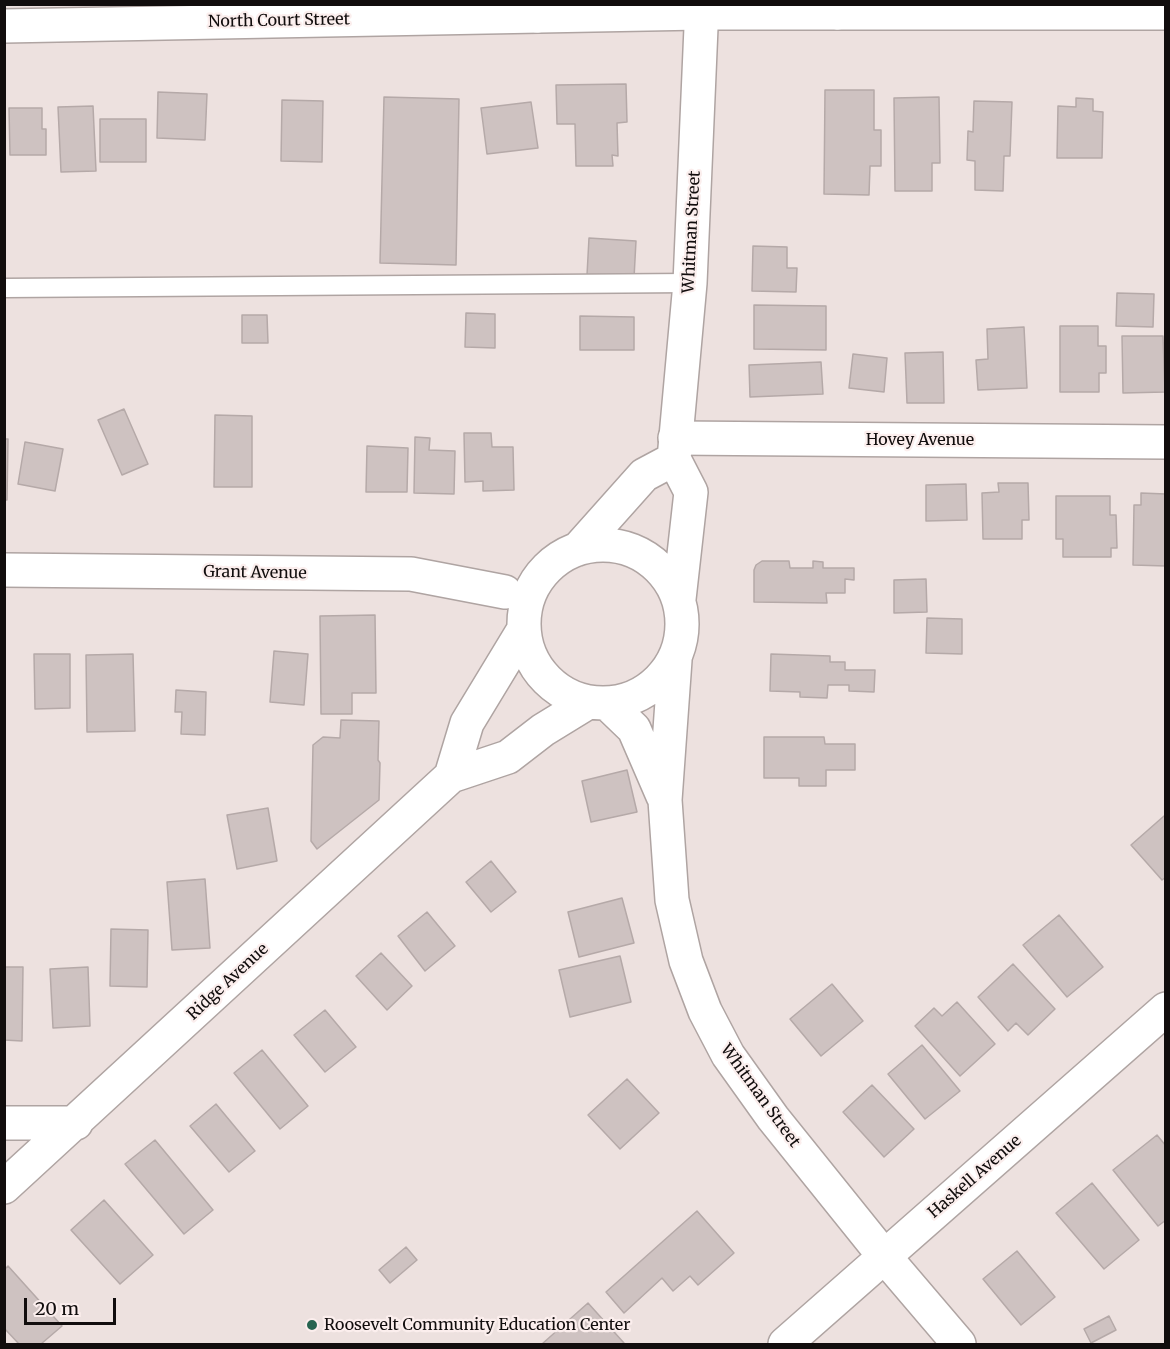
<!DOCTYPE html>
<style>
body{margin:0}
#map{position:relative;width:1170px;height:1349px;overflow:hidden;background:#ede1df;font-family:Merriweather,serif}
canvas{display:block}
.frame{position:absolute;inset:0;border:6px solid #110d0d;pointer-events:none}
.scale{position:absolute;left:24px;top:1298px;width:92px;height:27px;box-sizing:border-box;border:3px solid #110d0d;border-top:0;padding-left:8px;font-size:18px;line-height:21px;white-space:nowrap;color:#110d0d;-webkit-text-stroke:4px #fbeeed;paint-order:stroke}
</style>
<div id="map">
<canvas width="1170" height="1349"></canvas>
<div class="frame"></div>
<div class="scale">20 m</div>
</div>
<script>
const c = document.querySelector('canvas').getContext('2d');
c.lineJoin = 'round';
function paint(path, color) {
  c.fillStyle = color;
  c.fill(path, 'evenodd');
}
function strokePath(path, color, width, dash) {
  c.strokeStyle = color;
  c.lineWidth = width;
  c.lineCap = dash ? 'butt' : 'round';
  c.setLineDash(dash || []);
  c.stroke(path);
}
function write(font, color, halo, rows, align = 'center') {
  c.font = font + ' Merriweather,serif';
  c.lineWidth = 4.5;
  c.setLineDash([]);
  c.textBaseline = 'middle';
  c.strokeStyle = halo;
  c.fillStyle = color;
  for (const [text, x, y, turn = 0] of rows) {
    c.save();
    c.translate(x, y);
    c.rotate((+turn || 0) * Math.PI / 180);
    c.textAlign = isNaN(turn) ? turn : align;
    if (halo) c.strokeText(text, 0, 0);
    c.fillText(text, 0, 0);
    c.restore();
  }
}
const building = new Path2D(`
 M 626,84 L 627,122 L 617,123 L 618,156 L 612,155 L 613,166 L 576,166 L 575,124 L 557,124 L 556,85 Z
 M 825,90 L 874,90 L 874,130 L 881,130 L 881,166 L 870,166 L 869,195 L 824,194 Z
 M 158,92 L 207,94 L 205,140 L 157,138 Z
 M 384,97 L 459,99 L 456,265 L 380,263 Z
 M 939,97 L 940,163 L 932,163 L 932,191 L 895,191 L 894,98 Z
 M 1076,98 L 1093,99 L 1093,111 L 1103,112 L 1102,158 L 1057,158 L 1058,106 L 1076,107 Z
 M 282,100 L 323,101 L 322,162 L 281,161 Z
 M 974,101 L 1012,102 L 1010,156 L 1004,156 L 1003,191 L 975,190 L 975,161 L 967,160 L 968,131 L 973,132 Z
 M 531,102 L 538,148 L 487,154 L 481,108 Z
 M 93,106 L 96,171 L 61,172 L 58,107 Z
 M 9,108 L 42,108 L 42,129 L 46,129 L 46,155 L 10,155 Z
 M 100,119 L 146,119 L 146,162 L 100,162 Z
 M 589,238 L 636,241 L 634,278 L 587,275 Z
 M 753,246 L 787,247 L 787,268 L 797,268 L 796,292 L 752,291 Z
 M 1117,293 L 1154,294 L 1153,327 L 1116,326 Z
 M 754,305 L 826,306 L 826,350 L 754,349 Z
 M 466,313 L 495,314 L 495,348 L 465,347 Z
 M 242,315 L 267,315 L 268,343 L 242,343 Z
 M 580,316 L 634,317 L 634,350 L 580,350 Z
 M 1060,326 L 1098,326 L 1098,346 L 1106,346 L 1106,373 L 1099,373 L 1099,392 L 1060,392 Z
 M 1024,327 L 1027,388 L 978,390 L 976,360 L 988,359 L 987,329 Z
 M 1122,336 L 1163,336 L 1165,392 L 1123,393 Z
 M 943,352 L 944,403 L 907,403 L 905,353 Z
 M 853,354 L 887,358 L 884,392 L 849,388 Z
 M 821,362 L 823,394 L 750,397 L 749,365 Z
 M 124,409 L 148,464 L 122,475 L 98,420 Z
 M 215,415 L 252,416 L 252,487 L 214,487 Z
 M 464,433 L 491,433 L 492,447 L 513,447 L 514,490 L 483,491 L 483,481 L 465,482 Z
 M 415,437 L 430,438 L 429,450 L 455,451 L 454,494 L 414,493 Z
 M 4,439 L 8,439 L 7,500 L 4,500 Z
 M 25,442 L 63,449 L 55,491 L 18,484 Z
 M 367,446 L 408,448 L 407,492 L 366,492 Z
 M 998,483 L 1028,483 L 1029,520 L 1022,520 L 1022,539 L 983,539 L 982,493 L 999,492 Z
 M 966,484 L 967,520 L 926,521 L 926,485 Z
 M 1141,493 L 1166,494 L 1166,566 L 1133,565 L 1134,505 L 1141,505 Z
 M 1056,496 L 1110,496 L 1110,515 L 1116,515 L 1117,548 L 1111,548 L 1111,557 L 1063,557 L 1063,539 L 1056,539 Z
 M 762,561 L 789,561 L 790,568 L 813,568 L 813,561 L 823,562 L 823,568 L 854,568 L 854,580 L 845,579 L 845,593 L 826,593 L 827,603 L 754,602 L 754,570 L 756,565 Z
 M 926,579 L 927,612 L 894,613 L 894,580 Z
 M 375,615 L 376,693 L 352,693 L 352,714 L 321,714 L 320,616 Z
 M 927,618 L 962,619 L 962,654 L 926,653 Z
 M 274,651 L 308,654 L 304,705 L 270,702 Z
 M 34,654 L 70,654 L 70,708 L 35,709 Z
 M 133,654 L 135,731 L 87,732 L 86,655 Z
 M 771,654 L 830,656 L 830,662 L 845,662 L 845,670 L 875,670 L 874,692 L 849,691 L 849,685 L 828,685 L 827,698 L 800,697 L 800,692 L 770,691 Z
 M 176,690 L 206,692 L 205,735 L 181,734 L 182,712 L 175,712 Z
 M 341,720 L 379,721 L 378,760 L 380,763 L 379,800 L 317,849 L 311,841 L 313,745 L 323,737 L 340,738 Z
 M 764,737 L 824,737 L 825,744 L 855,744 L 855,770 L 826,770 L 826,786 L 799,786 L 799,778 L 764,778 Z
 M 627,770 L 637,812 L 591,822 L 582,781 Z
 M 268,808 L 277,861 L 237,869 L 227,815 Z
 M 1164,816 L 1166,817 L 1166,877 L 1162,880 L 1131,845 Z
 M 491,861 L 516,892 L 491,912 L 466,882 Z
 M 205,879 L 210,948 L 172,950 L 167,882 Z
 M 622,898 L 634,943 L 579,957 L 568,912 Z
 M 427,912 L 455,946 L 425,971 L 398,936 Z
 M 1059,915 L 1103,967 L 1067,997 L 1023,945 Z
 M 111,929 L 148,930 L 147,987 L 110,986 Z
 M 381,953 L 412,986 L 387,1010 L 356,976 Z
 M 620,956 L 631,1002 L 570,1017 L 559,970 Z
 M 1013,964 L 1055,1009 L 1028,1035 L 1016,1023 L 1008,1031 L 978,997 Z
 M 4,967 L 23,967 L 22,1041 L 4,1040 Z
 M 88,967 L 90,1026 L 53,1028 L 50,969 Z
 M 832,984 L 863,1021 L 821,1056 L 790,1019 Z
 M 957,1002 L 995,1044 L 960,1076 L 915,1026 L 934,1008 L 942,1016 Z
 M 325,1010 L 356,1047 L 325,1072 L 294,1035 Z
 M 922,1045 L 960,1091 L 925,1119 L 888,1074 Z
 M 262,1050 L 308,1106 L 280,1129 L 234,1073 Z
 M 627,1079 L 659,1113 L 620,1149 L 588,1115 Z
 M 872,1085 L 914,1129 L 884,1157 L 843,1112 Z
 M 216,1104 L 255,1151 L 229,1172 L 190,1126 Z
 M 1157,1135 L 1166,1146 L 1166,1220 L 1158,1226 L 1113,1170 Z
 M 155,1140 L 213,1210 L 184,1234 L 125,1164 Z
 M 1092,1183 L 1139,1240 L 1104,1269 L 1056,1213 Z
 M 104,1200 L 153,1255 L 120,1284 L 71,1230 Z
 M 697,1211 L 734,1253 L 698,1285 L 690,1276 L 673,1291 L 662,1278 L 624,1313 L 606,1292 Z
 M 406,1247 L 417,1260 L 390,1283 L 379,1270 Z
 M 1017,1251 L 1055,1297 L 1021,1325 L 983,1279 Z
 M 8,1266 L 62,1326 L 41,1344 L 19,1344 L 4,1328 L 4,1270 Z
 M 588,1303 L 624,1343 L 622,1344 L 542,1344 Z
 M 1109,1316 L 1116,1330 L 1091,1343 L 1084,1329 Z`);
paint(building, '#cec2c1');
strokePath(building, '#b5a9a8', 1.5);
const lane = new Path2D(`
 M 4,288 L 690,283`);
const street = new Path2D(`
 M 4,26 L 701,13 L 1166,13
 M 675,438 L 1166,442
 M 4,570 L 411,574 L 505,592
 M 785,1344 L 1166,1009`);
const secondary = new Path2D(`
 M 824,4 L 838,13
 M 537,16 L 560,4
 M524 624a79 79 0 1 1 158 0a79 79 0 1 1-158 0Z
 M 578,549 L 644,475 L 674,459
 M 679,599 L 691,492 L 674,459 L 690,283 L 702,4
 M 675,660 L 665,800 L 672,900 L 686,961 L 705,1011 L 728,1055 L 773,1118 L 884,1256 L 959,1344
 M 608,704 L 634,729 L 663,796
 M 451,776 L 467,723 L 524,629
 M 4,1123 L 76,1123
 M 4,1187 L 451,776 L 508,757 L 543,730 L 587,703`);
strokePath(lane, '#afa4a2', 21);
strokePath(street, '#afa4a2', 36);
strokePath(secondary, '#afa4a2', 36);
strokePath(lane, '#fff', 18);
strokePath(street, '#fff', 33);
strokePath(secondary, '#fff', 33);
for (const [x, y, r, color] of [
 [312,1325,6,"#276450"]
]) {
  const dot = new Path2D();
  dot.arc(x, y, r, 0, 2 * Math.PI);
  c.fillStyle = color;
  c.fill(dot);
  strokePath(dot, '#fbeeed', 2);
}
write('16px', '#110d0d', '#fbeeed', [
 ["North Court Street",279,21,-1],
 ["Whitman Street",692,232,-87],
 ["Hovey Avenue",920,440],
 ["Grant Avenue",255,573,1],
 ["Ridge Avenue",228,982,-43],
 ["Whitman Street",760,1096,54],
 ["Haskell Avenue",975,1177,-41]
]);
write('16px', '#110d0d', '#fbeeed', [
 ["Roosevelt Community Education Center",324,1325]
], 'left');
</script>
